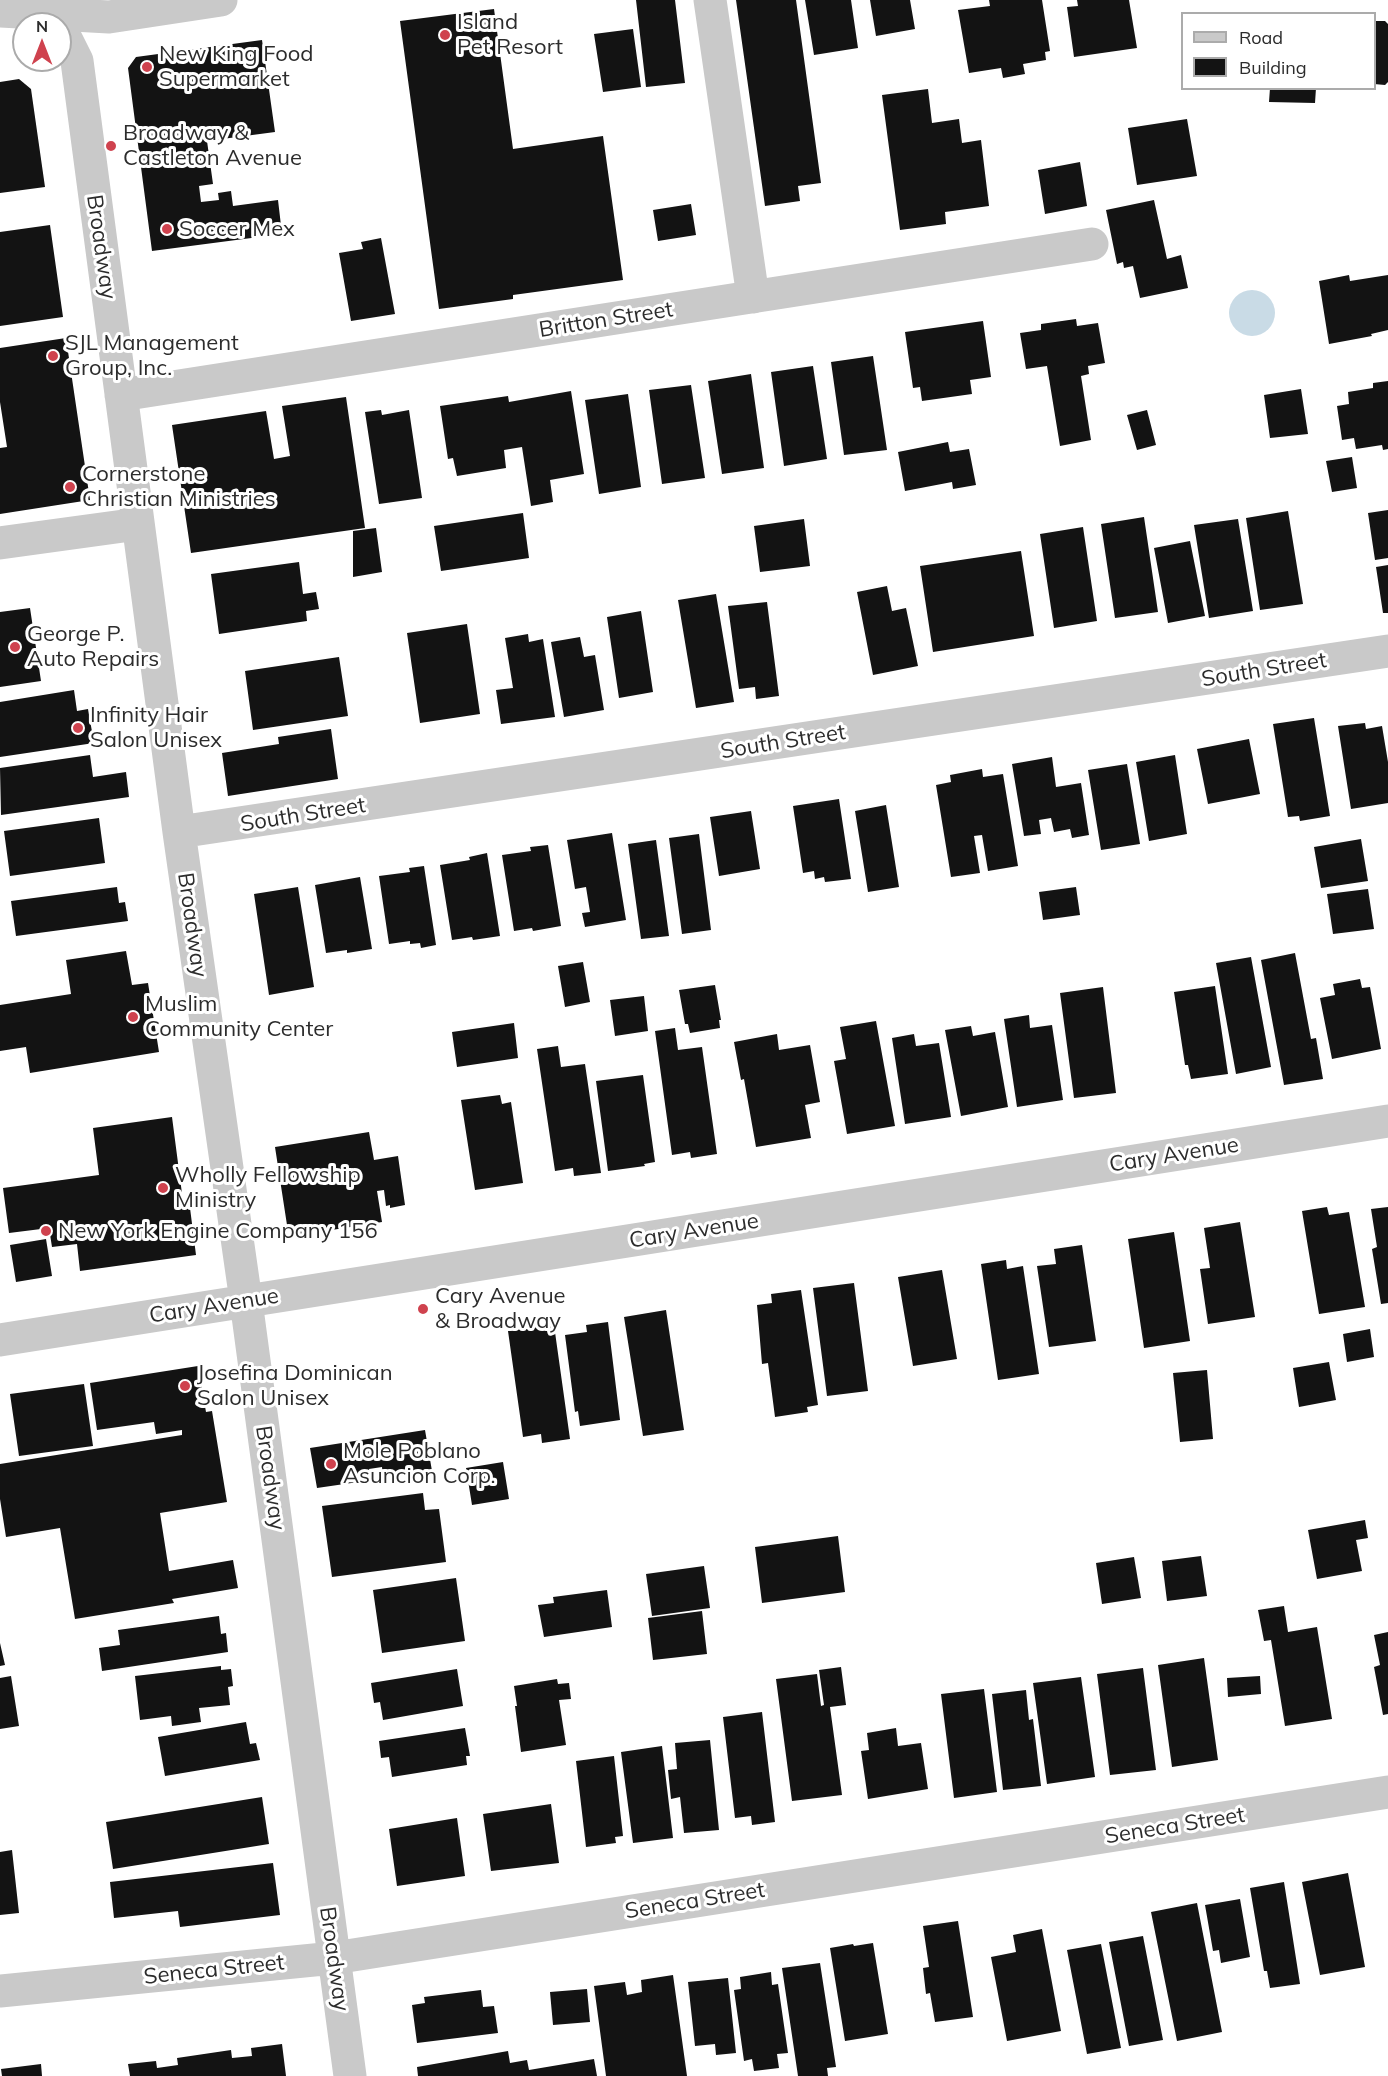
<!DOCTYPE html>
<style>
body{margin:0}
#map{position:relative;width:1388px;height:2076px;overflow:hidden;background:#fff;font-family:Mulish,sans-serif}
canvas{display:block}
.legend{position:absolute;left:1181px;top:12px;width:195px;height:78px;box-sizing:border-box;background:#fff;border:2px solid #ababab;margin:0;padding:8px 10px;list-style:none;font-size:18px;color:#2c2c2c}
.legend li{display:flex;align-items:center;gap:12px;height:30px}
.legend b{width:30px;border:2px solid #ababab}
.north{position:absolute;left:12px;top:12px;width:60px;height:60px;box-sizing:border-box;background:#fff;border:2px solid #ababab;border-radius:50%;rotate:0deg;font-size:16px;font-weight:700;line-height:24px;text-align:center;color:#2c2c2c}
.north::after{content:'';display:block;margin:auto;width:21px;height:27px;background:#cf424e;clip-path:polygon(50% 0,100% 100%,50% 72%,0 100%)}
</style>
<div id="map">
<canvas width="1388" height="2076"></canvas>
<ul class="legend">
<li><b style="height:8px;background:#c9c9c9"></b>Road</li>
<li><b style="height:16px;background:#131313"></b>Building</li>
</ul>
<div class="north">N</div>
</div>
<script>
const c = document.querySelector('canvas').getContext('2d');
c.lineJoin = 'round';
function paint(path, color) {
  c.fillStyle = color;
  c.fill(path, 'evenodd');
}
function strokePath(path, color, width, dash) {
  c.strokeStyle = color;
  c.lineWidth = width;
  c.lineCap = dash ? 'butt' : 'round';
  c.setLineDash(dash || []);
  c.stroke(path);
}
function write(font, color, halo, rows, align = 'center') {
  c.font = font + ' Mulish,sans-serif';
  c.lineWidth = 6;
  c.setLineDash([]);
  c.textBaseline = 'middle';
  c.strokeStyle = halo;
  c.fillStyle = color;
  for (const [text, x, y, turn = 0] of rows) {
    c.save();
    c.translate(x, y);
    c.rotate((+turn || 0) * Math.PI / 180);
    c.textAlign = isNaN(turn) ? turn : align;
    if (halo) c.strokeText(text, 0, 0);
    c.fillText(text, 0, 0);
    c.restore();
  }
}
paint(new Path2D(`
 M1229 313a23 23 0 1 1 46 0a23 23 0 1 1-46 0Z`), '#c9dbe6');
paint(new Path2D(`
 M 636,0 L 675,0 L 685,83 L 646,87 Z
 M 736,0 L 796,0 L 821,183 L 798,186 L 800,201 L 765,206 Z
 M 805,0 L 851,0 L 858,48 L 814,55 Z
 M 870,0 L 910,0 L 915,29 L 876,36 Z
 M 989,0 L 1042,0 L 1050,51 L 1045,52 L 1046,60 L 1023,64 L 1025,74 L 1003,78 L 1001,68 L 969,73 L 958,10 L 990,6 Z
 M 1077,0 L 1129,0 L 1137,48 L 1074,57 L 1067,7 L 1078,6 Z
 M 494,9 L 513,149 L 603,136 L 623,280 L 513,295 L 513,299 L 439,309 L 400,21 Z
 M 1374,21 L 1385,21 L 1388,24 L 1388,82 L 1385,85 L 1374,84 Z
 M 633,29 L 641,87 L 603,92 L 594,34 Z
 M 262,40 L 275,132 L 207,141 L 213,184 L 199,186 L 201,202 L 219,200 L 218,193 L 231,191 L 233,206 L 278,200 L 282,234 L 152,251 L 128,68 L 136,57 Z
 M 19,79 L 31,89 L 45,187 L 0,193 L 0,82 Z
 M 1270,88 L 1316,88 L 1315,103 L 1269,102 Z
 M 928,89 L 932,123 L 959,119 L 962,143 L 981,140 L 989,206 L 945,212 L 946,224 L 900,230 L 882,95 Z
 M 1187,119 L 1197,176 L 1137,185 L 1128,128 Z
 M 1080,162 L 1087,206 L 1045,214 L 1038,170 Z
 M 1154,200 L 1167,259 L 1181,255 L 1188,288 L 1140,298 L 1133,266 L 1124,268 L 1123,262 L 1117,264 L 1106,210 Z
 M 691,204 L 696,235 L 658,241 L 653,210 Z
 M 50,225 L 63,317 L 0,326 L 0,232 Z
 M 381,238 L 395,314 L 351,321 L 339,253 L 363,249 L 361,242 Z
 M 1349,275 L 1350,281 L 1388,275 L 1388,330 L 1371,334 L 1372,336 L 1329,344 L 1319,281 Z
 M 1076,319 L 1077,326 L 1098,323 L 1105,363 L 1088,366 L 1089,374 L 1081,376 L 1091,440 L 1060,446 L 1047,366 L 1026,369 L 1020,333 L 1041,330 L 1041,324 Z
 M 983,321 L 991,377 L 970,380 L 972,394 L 922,401 L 920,387 L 913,388 L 905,332 Z
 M 66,338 L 90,500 L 0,514 L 0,448 L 7,447 L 0,402 L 0,348 Z
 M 873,356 L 887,450 L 844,455 L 831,362 Z
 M 813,366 L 827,459 L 784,466 L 771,372 Z
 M 751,374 L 764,468 L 722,474 L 708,381 Z
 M 1388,381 L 1388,449 L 1383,450 L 1382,445 L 1356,449 L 1354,438 L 1342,440 L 1337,406 L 1349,404 L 1348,392 L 1373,388 L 1373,383 Z
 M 691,385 L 705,478 L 662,484 L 649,390 Z
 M 1301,389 L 1308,434 L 1270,438 L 1264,395 Z
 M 571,391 L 584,474 L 550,480 L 553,502 L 531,506 L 522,447 L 504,450 L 506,468 L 457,476 L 453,458 L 448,459 L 440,406 L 508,396 L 509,402 Z
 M 628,394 L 641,487 L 599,494 L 585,400 Z
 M 346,397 L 365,528 L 191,553 L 172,425 L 266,411 L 274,459 L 290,456 L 282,406 Z
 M 381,410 L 382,415 L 409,410 L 422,498 L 379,504 L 365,412 Z
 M 1147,410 L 1156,445 L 1137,450 L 1127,415 Z
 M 948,442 L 950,452 L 969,449 L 976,485 L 953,489 L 952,482 L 905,491 L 898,452 Z
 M 1352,457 L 1357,488 L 1332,492 L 1326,461 Z
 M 1388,510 L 1388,558 L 1375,560 L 1368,513 Z
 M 1288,511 L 1303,604 L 1260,610 L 1246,518 Z
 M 523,513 L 529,558 L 441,571 L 434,526 Z
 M 1144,517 L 1158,612 L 1115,618 L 1101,524 Z
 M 804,519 L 810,566 L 760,572 L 754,526 Z
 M 1238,519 L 1253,611 L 1209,618 L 1194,525 Z
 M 1083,527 L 1097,621 L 1054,628 L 1040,534 Z
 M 376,528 L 382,572 L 353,577 L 353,531 Z
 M 1190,541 L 1205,616 L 1168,623 L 1154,548 Z
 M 1021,551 L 1034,636 L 933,652 L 920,566 Z
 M 299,562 L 303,594 L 316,592 L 319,609 L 306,611 L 307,621 L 219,634 L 211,574 Z
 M 1388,565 L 1388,613 L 1383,613 L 1376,567 Z
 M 887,586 L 892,611 L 906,608 L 918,666 L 873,675 L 857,592 Z
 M 716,594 L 734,702 L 696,708 L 678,600 Z
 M 767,602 L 779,696 L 756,699 L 755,687 L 739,689 L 728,606 Z
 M 30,608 L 41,681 L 0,687 L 0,612 Z
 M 641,611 L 653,692 L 619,698 L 607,617 Z
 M 467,624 L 480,714 L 420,723 L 407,633 Z
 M 528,634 L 529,642 L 543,639 L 555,717 L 501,724 L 496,690 L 513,688 L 505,638 Z
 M 580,637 L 584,657 L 595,655 L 604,710 L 564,717 L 551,642 Z
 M 339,657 L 348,716 L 253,730 L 245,671 Z
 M 74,690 L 77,711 L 88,709 L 94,743 L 0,757 L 0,702 Z
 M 1314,718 L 1330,816 L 1300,821 L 1299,816 L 1288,817 L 1273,724 Z
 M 1365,723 L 1366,729 L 1382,726 L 1388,762 L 1388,803 L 1351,809 L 1338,726 Z
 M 331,729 L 338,779 L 228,796 L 222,753 L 279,744 L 278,737 Z
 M 1249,739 L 1260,794 L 1208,804 L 1197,749 Z
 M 90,755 L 93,777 L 126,772 L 129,797 L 1,815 L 0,768 Z
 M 1175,755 L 1187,834 L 1149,841 L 1136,762 Z
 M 1052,757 L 1056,787 L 1081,783 L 1089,835 L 1072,838 L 1070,829 L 1054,832 L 1051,818 L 1039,820 L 1041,834 L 1024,836 L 1012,764 Z
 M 1127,764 L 1140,844 L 1101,850 L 1088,770 Z
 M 982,769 L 983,777 L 1003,774 L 1018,866 L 988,871 L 982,835 L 974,836 L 980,873 L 951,877 L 936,785 L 951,782 L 950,775 Z
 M 839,799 L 851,879 L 825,882 L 824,877 L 815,879 L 814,871 L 803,873 L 793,806 Z
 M 886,805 L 899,887 L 868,892 L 855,811 Z
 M 751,811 L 760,869 L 719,876 L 710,817 Z
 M 99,818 L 105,863 L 10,876 L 4,831 Z
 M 612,833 L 626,920 L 585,927 L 582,913 L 590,912 L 586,887 L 575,889 L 567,840 Z
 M 699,834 L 711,930 L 682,934 L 669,838 Z
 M 1361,839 L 1368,881 L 1321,888 L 1314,847 Z
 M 656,840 L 669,936 L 641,939 L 628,844 Z
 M 548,845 L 561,926 L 533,931 L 532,928 L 514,931 L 502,855 L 531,851 L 530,847 Z
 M 487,853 L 500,936 L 473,940 L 472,937 L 452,940 L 440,865 L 470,860 L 469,857 Z
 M 424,866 L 436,945 L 421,948 L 420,943 L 410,944 L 410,941 L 389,944 L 379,876 L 410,872 L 409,868 Z
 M 360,877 L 372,949 L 347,953 L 347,950 L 326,953 L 315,885 Z
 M 117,887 L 119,903 L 125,902 L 128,921 L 16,936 L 11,901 Z
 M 298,887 L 314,987 L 269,995 L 254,894 Z
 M 1076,887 L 1080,915 L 1043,920 L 1039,892 Z
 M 1368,889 L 1374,929 L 1333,934 L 1327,894 Z
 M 126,951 L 132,985 L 148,983 L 159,1052 L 30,1073 L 26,1047 L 0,1051 L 0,1005 L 71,994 L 66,960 Z
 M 1295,953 L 1311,1039 L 1316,1038 L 1323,1079 L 1284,1085 L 1261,960 Z
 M 1251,957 L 1271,1067 L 1236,1074 L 1216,963 Z
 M 583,962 L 590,1002 L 565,1007 L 558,966 Z
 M 1360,979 L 1362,988 L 1370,987 L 1381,1049 L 1332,1059 L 1320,998 L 1335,995 L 1333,984 Z
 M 715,985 L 721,1020 L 719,1020 L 720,1028 L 690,1033 L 688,1024 L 685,1024 L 679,990 Z
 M 1215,986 L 1228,1074 L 1191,1079 L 1188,1065 L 1185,1065 L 1174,992 Z
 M 1103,987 L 1116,1093 L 1074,1098 L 1060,993 Z
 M 644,996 L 648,1031 L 615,1036 L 610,1000 Z
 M 1029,1015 L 1030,1028 L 1052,1025 L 1063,1100 L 1017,1107 L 1004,1019 Z
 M 876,1021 L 895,1126 L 847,1134 L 834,1061 L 846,1059 L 840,1027 Z
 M 514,1023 L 518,1058 L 457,1067 L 452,1032 Z
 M 971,1026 L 973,1036 L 995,1032 L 1008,1107 L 961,1116 L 945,1030 Z
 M 675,1028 L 678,1050 L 702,1047 L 717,1154 L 691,1158 L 690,1152 L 672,1155 L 655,1031 Z
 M 777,1034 L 779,1050 L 810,1045 L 820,1102 L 805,1105 L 811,1138 L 756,1147 L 744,1079 L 741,1080 L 734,1042 Z
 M 914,1034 L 916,1046 L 939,1043 L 951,1117 L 905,1124 L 892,1038 Z
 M 558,1046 L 561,1067 L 585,1064 L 601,1173 L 574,1176 L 573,1168 L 555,1171 L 537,1049 Z
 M 643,1075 L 655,1162 L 644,1164 L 645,1166 L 608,1171 L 596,1081 Z
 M 500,1095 L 502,1104 L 511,1102 L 523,1183 L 475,1190 L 461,1100 Z
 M 172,1117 L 184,1209 L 190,1208 L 196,1255 L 80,1271 L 77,1244 L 52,1247 L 49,1228 L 9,1233 L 3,1188 L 99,1175 L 93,1128 Z
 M 369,1132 L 374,1160 L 398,1156 L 405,1205 L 390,1208 L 390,1205 L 386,1206 L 384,1190 L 377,1191 L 382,1222 L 294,1236 L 287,1225 L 275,1147 Z
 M 1327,1207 L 1329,1215 L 1349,1212 L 1365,1307 L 1319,1314 L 1302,1211 Z
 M 1388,1207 L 1388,1303 L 1381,1304 L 1372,1249 L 1377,1247 L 1371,1209 Z
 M 1240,1222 L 1255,1317 L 1208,1324 L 1200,1269 L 1210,1268 L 1204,1228 Z
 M 1174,1232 L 1190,1341 L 1144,1348 L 1128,1239 Z
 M 46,1239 L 52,1276 L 16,1282 L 10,1245 Z
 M 1082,1245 L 1096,1341 L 1049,1347 L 1037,1266 L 1056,1264 L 1054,1249 Z
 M 1006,1260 L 1007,1269 L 1023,1266 L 1039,1374 L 998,1380 L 981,1264 Z
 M 942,1270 L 957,1359 L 913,1366 L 898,1277 Z
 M 854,1283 L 868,1391 L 827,1396 L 813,1288 Z
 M 801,1290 L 818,1405 L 807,1407 L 808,1412 L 775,1417 L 768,1363 L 762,1364 L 757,1305 L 772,1303 L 771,1294 Z
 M 666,1310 L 684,1430 L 643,1436 L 624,1317 Z
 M 608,1322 L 620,1420 L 580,1426 L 578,1411 L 575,1412 L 565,1335 L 587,1332 L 586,1325 Z
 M 554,1325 L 570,1439 L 542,1443 L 541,1434 L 523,1437 L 508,1331 Z
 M 1370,1329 L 1374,1357 L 1347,1362 L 1343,1334 Z
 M 1329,1362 L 1336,1400 L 1299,1407 L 1293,1368 Z
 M 198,1366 L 206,1412 L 212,1411 L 227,1502 L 160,1513 L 169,1571 L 233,1560 L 238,1588 L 172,1599 L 174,1603 L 75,1619 L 60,1528 L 6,1537 L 0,1499 L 0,1464 L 182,1435 L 182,1430 L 156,1434 L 154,1422 L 97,1430 L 90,1383 Z
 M 1207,1370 L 1213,1439 L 1180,1442 L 1173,1373 Z
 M 84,1384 L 93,1446 L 19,1456 L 10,1394 Z
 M 425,1430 L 432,1471 L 383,1478 L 382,1467 L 369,1469 L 372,1480 L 317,1488 L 310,1448 Z
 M 503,1462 L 509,1499 L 472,1505 L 466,1468 Z
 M 423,1493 L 425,1510 L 439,1509 L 446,1562 L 332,1577 L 322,1506 Z
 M 1365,1520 L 1368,1538 L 1356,1540 L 1362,1571 L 1317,1579 L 1308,1530 Z
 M 838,1536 L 845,1592 L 762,1603 L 755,1547 Z
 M 1201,1556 L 1207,1596 L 1167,1601 L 1162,1561 Z
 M 1134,1557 L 1141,1598 L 1102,1604 L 1096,1563 Z
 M 704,1566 L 710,1608 L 652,1616 L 646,1574 Z
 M 456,1578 L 465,1641 L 382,1653 L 373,1590 Z
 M 607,1590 L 612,1627 L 544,1637 L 538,1605 L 554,1603 L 553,1597 Z
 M 1284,1606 L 1288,1632 L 1317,1627 L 1332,1719 L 1285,1726 L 1271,1640 L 1264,1641 L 1258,1610 Z
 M 702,1611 L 707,1654 L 653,1660 L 648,1618 Z
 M 219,1616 L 221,1634 L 226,1633 L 228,1652 L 102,1671 L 99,1648 L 120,1645 L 118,1630 Z
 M 1388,1632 L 1388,1714 L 1383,1715 L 1374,1667 L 1380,1665 L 1374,1635 Z
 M 0,1643 L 5,1665 L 0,1666 Z
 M 1204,1658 L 1218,1760 L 1172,1767 L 1158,1665 Z
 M 221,1666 L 221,1670 L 231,1669 L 233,1686 L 228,1687 L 230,1705 L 199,1708 L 201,1722 L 172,1726 L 171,1716 L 140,1720 L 135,1676 Z
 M 841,1667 L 846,1705 L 830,1707 L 842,1795 L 792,1801 L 776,1679 L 817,1674 L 821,1706 L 824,1705 L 819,1670 Z
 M 1143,1668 L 1156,1770 L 1110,1775 L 1097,1674 Z
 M 457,1669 L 463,1706 L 383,1720 L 380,1702 L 374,1703 L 371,1683 Z
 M 11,1676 L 19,1726 L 0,1729 L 0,1678 Z
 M 1260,1676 L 1261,1694 L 1228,1697 L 1227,1678 Z
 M 1081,1677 L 1095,1777 L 1047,1784 L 1033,1683 Z
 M 557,1679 L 558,1684 L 569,1683 L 571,1699 L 559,1700 L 566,1745 L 521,1752 L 515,1706 L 517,1706 L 514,1686 Z
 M 984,1689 L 997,1792 L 954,1798 L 941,1694 Z
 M 1026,1690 L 1029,1720 L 1033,1719 L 1041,1786 L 1003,1790 L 992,1694 Z
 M 762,1712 L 775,1822 L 752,1825 L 751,1816 L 735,1818 L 723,1717 Z
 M 246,1722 L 250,1744 L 256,1743 L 260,1760 L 165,1776 L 158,1737 Z
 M 465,1728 L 470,1756 L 466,1756 L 467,1765 L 392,1777 L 389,1757 L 381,1758 L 379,1741 Z
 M 896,1728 L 898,1746 L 921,1743 L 928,1789 L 868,1799 L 861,1751 L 869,1750 L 867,1733 Z
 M 710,1740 L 719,1830 L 684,1833 L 680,1797 L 671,1799 L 668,1770 L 677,1769 L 675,1743 Z
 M 662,1746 L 673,1838 L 633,1843 L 621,1752 Z
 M 614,1756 L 623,1836 L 615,1837 L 616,1843 L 586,1847 L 576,1761 Z
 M 262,1797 L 269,1844 L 113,1869 L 106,1822 Z
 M 551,1804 L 559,1863 L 491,1871 L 483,1814 Z
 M 457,1818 L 465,1876 L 397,1886 L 389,1829 Z
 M 12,1850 L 19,1913 L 0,1915 L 0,1852 Z
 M 273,1863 L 280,1915 L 180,1927 L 178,1911 L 114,1918 L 110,1882 Z
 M 1348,1873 L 1365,1967 L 1320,1975 L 1302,1882 Z
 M 1284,1882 L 1300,1984 L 1270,1988 L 1267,1971 L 1264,1971 L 1250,1888 Z
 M 1240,1899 L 1250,1957 L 1221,1963 L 1219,1950 L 1213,1951 L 1205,1905 Z
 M 1197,1903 L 1222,2032 L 1177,2041 L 1151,1912 Z
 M 958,1921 L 973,2017 L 935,2022 L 930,1993 L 926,1994 L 923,1968 L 929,1967 L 923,1926 Z
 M 1042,1929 L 1061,2031 L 1007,2041 L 991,1957 L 1016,1952 L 1013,1935 Z
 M 1143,1936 L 1163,2040 L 1129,2046 L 1109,1942 Z
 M 873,1943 L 888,2034 L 845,2041 L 830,1948 L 853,1944 L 854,1946 Z
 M 1101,1944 L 1121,2048 L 1087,2054 L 1067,1950 Z
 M 820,1963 L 836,2067 L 827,2068 L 828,2076 L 798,2076 L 782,1968 Z
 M 771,1972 L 772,1985 L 778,1984 L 788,2053 L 777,2054 L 779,2068 L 754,2071 L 752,2059 L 744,2061 L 734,1990 L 741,1989 L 740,1977 Z
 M 673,1975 L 687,2076 L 606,2076 L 594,1986 L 625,1982 L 627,1995 L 642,1992 L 641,1980 Z
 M 728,1978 L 736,2053 L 716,2055 L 715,2044 L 695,2046 L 688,1982 Z
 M 587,1989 L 590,2022 L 553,2025 L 550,1992 Z
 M 481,1990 L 483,2007 L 494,2006 L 498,2033 L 417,2043 L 412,2005 L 425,2003 L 424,1997 Z
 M 282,2044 L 286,2076 L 130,2076 L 128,2064 L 156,2061 L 157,2068 L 178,2065 L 177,2058 L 231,2050 L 232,2058 L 252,2056 L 251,2048 Z
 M 508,2051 L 510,2063 L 527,2060 L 529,2070 L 594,2059 L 597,2076 L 418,2076 L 417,2067 Z
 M 41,2064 L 42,2076 L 2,2076 L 1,2069 Z`), '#131313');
strokePath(new Path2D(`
 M 710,0 L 753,297
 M 0,11 L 109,17 L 221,0
 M 60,27 L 77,61 L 179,832 L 246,1301 L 350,2076
 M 121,395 L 1092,244
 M 0,543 L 138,524
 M 179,832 L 1388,651
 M 0,1340 L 1388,1121
 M 0,1991 L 334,1958 L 1388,1792`), '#c9c9c9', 33);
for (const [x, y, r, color] of [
 [445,35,6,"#cf424e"],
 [147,67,6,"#cf424e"],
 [111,146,6,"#cf424e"],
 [167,229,6,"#cf424e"],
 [53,356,6,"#cf424e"],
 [70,487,6,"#cf424e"],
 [15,647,6,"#cf424e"],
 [78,728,6,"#cf424e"],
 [133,1017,6,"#cf424e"],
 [163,1188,6,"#cf424e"],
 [46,1231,6,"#cf424e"],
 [423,1309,6,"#cf424e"],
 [185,1386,6,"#cf424e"],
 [331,1464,6,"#cf424e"]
]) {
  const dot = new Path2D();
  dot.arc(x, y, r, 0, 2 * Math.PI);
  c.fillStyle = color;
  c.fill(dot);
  strokePath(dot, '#fff', 2);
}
write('22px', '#2c2c2c', '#fff', [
 ["Island",457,22],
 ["Pet Resort",457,47],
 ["New King Food",159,54],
 ["Supermarket",159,79],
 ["Broadway &",123,133],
 ["Castleton Avenue",123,158],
 ["Soccer Mex",179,229],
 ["SJL Management",65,343],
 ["Group, Inc.",65,368],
 ["Cornerstone",82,474],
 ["Christian Ministries",82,499],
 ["George P.",27,634],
 ["Auto Repairs",27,659],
 ["Infinity Hair",90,715],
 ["Salon Unisex",90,740],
 ["Muslim",145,1004],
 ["Community Center",145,1029],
 ["Wholly Fellowship",175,1175],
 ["Ministry",175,1200],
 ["New York Engine Company 156",58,1231],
 ["Cary Avenue",435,1296],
 ["& Broadway",435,1321],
 ["Josefina Dominican",197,1373],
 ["Salon Unisex",197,1398],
 ["Mole Poblano",343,1451],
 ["Asuncion Corp.",343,1476]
], 'left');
write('22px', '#2c2c2c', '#fff', [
 ["Broadway",101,247,82],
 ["Britton Street",606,320,-9],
 ["South Street",1264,670,-9],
 ["South Street",783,742,-9],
 ["South Street",303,815,-9],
 ["Broadway",192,925,82],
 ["Cary Avenue",1174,1155,-9],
 ["Cary Avenue",694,1231,-9],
 ["Cary Avenue",214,1306,-9],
 ["Broadway",270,1478,82],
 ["Seneca Street",1175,1826,-9],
 ["Seneca Street",695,1901,-9],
 ["Broadway",334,1959,82],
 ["Seneca Street",214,1970,-6]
]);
</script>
